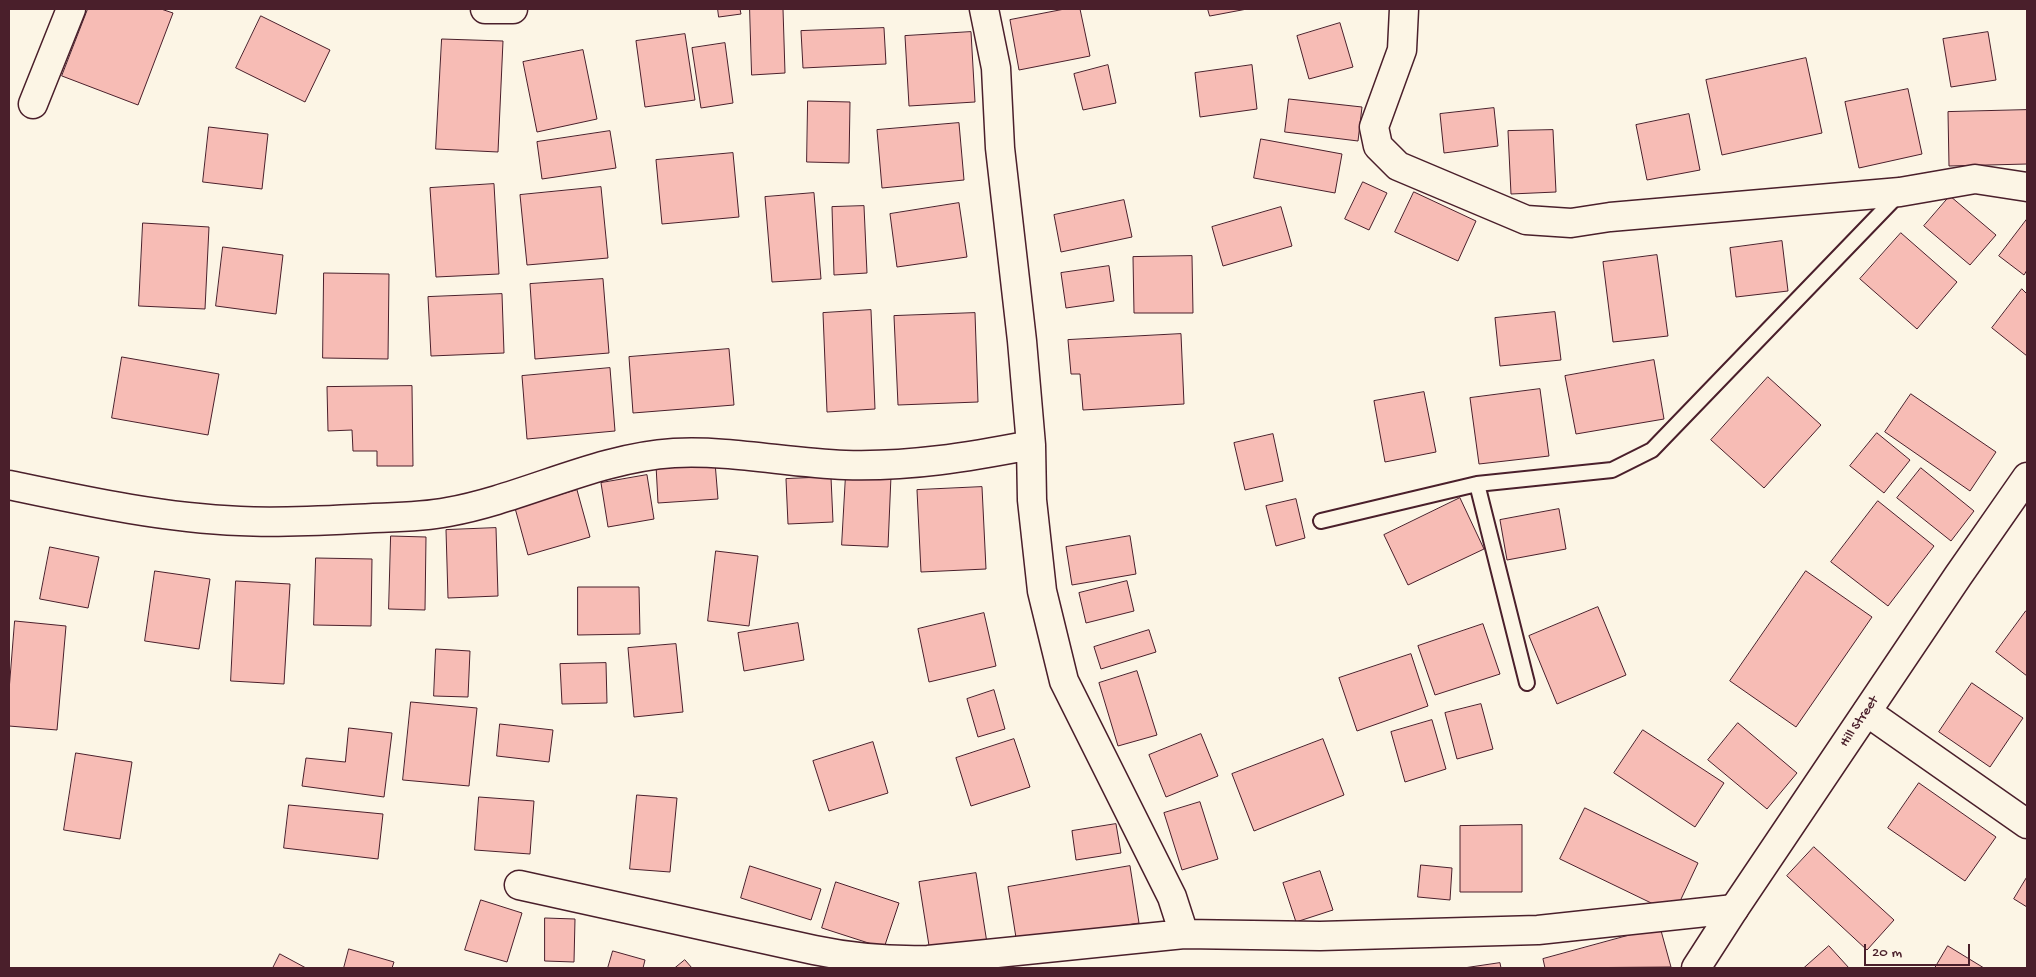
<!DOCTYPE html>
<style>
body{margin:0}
#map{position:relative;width:2036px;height:977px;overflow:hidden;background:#fcf5e5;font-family:"Gochi Hand",sans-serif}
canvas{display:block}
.frame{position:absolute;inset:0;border:10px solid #4a1f2b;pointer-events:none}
.scale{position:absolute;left:1864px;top:944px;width:106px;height:22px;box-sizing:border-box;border:2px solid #4a1f2b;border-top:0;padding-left:6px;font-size:15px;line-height:18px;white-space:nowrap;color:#4a1f2b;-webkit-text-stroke:4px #fcf5e5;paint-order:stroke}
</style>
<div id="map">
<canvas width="2036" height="977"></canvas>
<div class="frame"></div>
<div class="scale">20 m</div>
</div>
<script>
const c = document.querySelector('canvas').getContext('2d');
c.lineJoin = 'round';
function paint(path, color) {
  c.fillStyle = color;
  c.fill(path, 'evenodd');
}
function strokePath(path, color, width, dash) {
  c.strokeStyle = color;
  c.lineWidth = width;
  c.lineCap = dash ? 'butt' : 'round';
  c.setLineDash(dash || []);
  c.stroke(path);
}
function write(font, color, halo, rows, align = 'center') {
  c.font = font + ' "Gochi Hand",sans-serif';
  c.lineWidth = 4.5;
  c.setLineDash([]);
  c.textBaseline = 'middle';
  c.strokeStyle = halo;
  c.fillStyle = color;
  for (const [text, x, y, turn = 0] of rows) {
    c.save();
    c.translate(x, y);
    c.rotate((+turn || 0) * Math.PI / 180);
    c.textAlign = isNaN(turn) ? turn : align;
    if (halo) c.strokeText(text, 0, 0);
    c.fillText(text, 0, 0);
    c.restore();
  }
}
const building = new Path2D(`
 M 88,9 L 161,9 L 173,13 L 138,105 L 62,76 Z
 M 718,9 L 740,9 L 741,14 L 719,17 Z
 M 750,9 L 783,9 L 785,73 L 752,75 Z
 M 1065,9 L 1080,9 L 1090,56 L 1019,70 L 1010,20 Z
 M 1208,9 L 1247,9 L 1210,16 Z
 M 261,16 L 330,50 L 305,102 L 236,68 Z
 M 1340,23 L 1353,67 L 1309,79 L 1297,36 Z
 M 884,28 L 886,64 L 803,68 L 801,31 Z
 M 971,32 L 975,102 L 909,106 L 905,36 Z
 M 1988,32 L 1996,80 L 1951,87 L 1943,39 Z
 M 685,34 L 695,100 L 645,107 L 636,41 Z
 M 442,39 L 503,41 L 498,152 L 436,149 Z
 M 725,43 L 733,103 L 701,108 L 692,48 Z
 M 583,50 L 597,119 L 537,132 L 523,62 Z
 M 1806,58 L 1822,133 L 1722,155 L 1706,80 Z
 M 1108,65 L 1116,103 L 1083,110 L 1074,74 Z
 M 1252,65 L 1257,109 L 1200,117 L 1195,73 Z
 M 1908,89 L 1922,154 L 1859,168 L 1845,102 Z
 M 1289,99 L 1362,107 L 1358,141 L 1285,132 Z
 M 808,101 L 850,102 L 849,163 L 807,162 Z
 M 1494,108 L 1498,146 L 1444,153 L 1440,114 Z
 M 2027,110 L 2027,164 L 1949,166 L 1948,112 Z
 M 1689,114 L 1700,170 L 1647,180 L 1636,125 Z
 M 959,123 L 964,180 L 882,188 L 877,130 Z
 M 209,127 L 268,134 L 262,189 L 203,182 Z
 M 1553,130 L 1556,192 L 1511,194 L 1508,131 Z
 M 610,131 L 616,168 L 542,179 L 537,142 Z
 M 1261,139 L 1342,154 L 1335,193 L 1254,178 Z
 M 733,153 L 739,217 L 662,224 L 656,160 Z
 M 1363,182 L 1387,193 L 1369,230 L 1345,219 Z
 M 494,184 L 499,274 L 436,277 L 430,188 Z
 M 601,187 L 608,258 L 527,265 L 520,195 Z
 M 1414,192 L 1476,221 L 1458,261 L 1395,232 Z
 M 814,193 L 821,279 L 772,282 L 765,197 Z
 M 1950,196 L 1996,235 L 1970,265 L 1924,226 Z
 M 1124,200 L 1132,237 L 1061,252 L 1054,215 Z
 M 959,203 L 967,257 L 897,267 L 890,214 Z
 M 864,206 L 867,273 L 834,275 L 832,207 Z
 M 1281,207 L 1292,246 L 1223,266 L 1212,227 Z
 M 2027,219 L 2027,270 L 2024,275 L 1999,256 Z
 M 143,223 L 209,227 L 205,309 L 139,306 Z
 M 1901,233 L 1957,282 L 1917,329 L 1860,279 Z
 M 1782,241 L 1788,291 L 1736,297 L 1730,248 Z
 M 223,247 L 283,255 L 276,314 L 216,306 Z
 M 1657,255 L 1668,336 L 1613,342 L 1603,262 Z
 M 1192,256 L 1193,313 L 1134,313 L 1133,257 Z
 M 1109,266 L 1114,301 L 1066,308 L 1061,273 Z
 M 324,273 L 389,274 L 388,359 L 323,358 Z
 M 603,279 L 609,353 L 535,359 L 530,284 Z
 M 2022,289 L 2027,294 L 2027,356 L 1992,328 Z
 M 502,294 L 504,353 L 431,356 L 428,297 Z
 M 871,310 L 875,409 L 827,412 L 823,313 Z
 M 1555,312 L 1561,360 L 1500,366 L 1495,318 Z
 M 975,313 L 978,402 L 898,405 L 894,316 Z
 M 1181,334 L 1184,404 L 1083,410 L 1080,374 L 1071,374 L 1068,340 Z
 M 729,349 L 734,405 L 633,413 L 629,357 Z
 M 122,357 L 219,374 L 208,435 L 112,418 Z
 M 1654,360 L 1664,419 L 1576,434 L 1565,376 Z
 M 610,368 L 615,431 L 527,439 L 522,376 Z
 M 1768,377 L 1821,425 L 1764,488 L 1711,440 Z
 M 412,386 L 413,466 L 377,466 L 377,451 L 353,451 L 352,430 L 328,431 L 327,387 Z
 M 1540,389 L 1549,456 L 1479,464 L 1470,398 Z
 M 1424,392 L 1436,452 L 1385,462 L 1374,401 Z
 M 1911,394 L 1996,452 L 1970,491 L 1885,432 Z
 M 1877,433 L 1910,460 L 1884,493 L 1850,466 Z
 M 1273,434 L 1283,481 L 1245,490 L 1234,443 Z
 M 715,462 L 718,499 L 658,503 L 656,465 Z
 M 1921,468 L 1974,511 L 1951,541 L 1897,498 Z
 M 846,474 L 891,476 L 888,547 L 842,545 Z
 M 647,475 L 654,519 L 608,527 L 601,483 Z
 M 831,477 L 833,522 L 788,524 L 786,479 Z
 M 982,487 L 986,569 L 921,572 L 917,490 Z
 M 577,490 L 590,537 L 528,555 L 515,508 Z
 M 1460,498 L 1484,549 L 1408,585 L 1384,535 Z
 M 1296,499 L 1305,538 L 1276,546 L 1266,506 Z
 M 1878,501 L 1934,546 L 1888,606 L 1831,562 Z
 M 1559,509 L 1566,549 L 1507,560 L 1500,520 Z
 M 496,528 L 498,596 L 448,598 L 446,530 Z
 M 391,536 L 426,537 L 425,610 L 389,609 Z
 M 1130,536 L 1136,574 L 1072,585 L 1066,547 Z
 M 50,547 L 99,557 L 88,608 L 40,599 Z
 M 716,551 L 758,556 L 749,626 L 708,621 Z
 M 316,558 L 372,559 L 371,626 L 314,625 Z
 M 155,571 L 210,579 L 199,649 L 145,641 Z
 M 1806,571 L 1872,617 L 1796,727 L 1730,681 Z
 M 236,581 L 290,584 L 284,684 L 231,681 Z
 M 1127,581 L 1134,611 L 1086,623 L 1079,593 Z
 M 578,587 L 639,587 L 640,634 L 578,635 Z
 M 1598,607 L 1626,675 L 1557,704 L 1529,636 Z
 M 2026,611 L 2027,611 L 2027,676 L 1996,652 Z
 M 984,613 L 996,666 L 929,682 L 918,629 Z
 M 15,621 L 66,626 L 57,730 L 9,726 L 9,691 Z
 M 798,623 L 804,660 L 744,671 L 738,633 Z
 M 1483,624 L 1500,674 L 1435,695 L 1418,646 Z
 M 1149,630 L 1156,652 L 1101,669 L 1094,647 Z
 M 676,644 L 683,712 L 634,717 L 628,648 Z
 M 436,649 L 470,651 L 468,697 L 434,696 Z
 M 1411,654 L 1428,706 L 1357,731 L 1339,678 Z
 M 606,663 L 607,703 L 562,704 L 560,664 Z
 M 1137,671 L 1157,735 L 1118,746 L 1099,683 Z
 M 1972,683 L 2023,718 L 1990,767 L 1939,732 Z
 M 994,690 L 1005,729 L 978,737 L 967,699 Z
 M 411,702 L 477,708 L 469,786 L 403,780 Z
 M 1481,704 L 1493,749 L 1457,759 L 1445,713 Z
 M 1432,720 L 1446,769 L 1405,782 L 1391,732 Z
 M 1738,723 L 1797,773 L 1767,809 L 1708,760 Z
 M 500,724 L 553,730 L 549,762 L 497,756 Z
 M 349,728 L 392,733 L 384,797 L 302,786 L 306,758 L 345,762 Z
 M 1643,730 L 1724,783 L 1695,827 L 1614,773 Z
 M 1201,734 L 1218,776 L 1166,797 L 1149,755 Z
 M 1014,739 L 1030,787 L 971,806 L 956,758 Z
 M 1323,739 L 1344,795 L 1254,831 L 1232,774 Z
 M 873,742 L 888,793 L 829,811 L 813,761 Z
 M 76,753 L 132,762 L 120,839 L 64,830 Z
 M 1919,783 L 1996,837 L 1965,881 L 1888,828 Z
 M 637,795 L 677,798 L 670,872 L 630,869 Z
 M 479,797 L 534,801 L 530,854 L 475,850 Z
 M 1200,802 L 1218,859 L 1182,870 L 1164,813 Z
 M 289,805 L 383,814 L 378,859 L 284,848 Z
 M 1585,808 L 1698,863 L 1674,914 L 1560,859 Z
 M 1116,824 L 1121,853 L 1076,860 L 1072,831 Z
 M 1522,825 L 1522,892 L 1460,892 L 1460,826 Z
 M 1814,847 L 1894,920 L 1867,950 L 1787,876 Z
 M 1421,865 L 1452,868 L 1450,900 L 1418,897 Z
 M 750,866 L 821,889 L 811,920 L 741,898 Z
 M 1130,866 L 1139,923 L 1017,944 L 1008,887 Z
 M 1320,871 L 1333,910 L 1296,922 L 1283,883 Z
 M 976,873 L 987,943 L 930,952 L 919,882 Z
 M 2027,877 L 2027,907 L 2014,899 Z
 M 836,882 L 899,903 L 884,948 L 822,928 Z
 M 481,900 L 522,913 L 507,962 L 465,950 Z
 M 545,918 L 575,919 L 574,962 L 545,961 Z
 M 1660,927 L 1671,967 L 1545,968 L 1543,959 Z
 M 1829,946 L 1849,968 L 1804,968 Z
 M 1948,946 L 1984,968 L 1935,968 Z
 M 349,949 L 394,962 L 392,968 L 344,968 Z
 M 613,951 L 645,960 L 643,968 L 608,968 Z
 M 280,954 L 306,968 L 273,968 Z
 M 685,960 L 692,968 L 675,968 Z
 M 1500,963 L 1501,968 L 1464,968 Z`);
paint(building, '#f7bcb5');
strokePath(building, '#4a1f2b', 1);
const lane = new Path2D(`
 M 1477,484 L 1527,683
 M 1321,521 L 1477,484 L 1612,470 L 1652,450 L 1899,194`);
const street = new Path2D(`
 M 485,9 L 513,9
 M 984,9 L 996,68 L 1000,148 L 1022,341 L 1031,445 L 1032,500 L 1042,591 L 1064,681 L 1172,897 L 1184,934
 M 1404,9 L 1402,50 L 1374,127 L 1378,146 L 1398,166 L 1526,220 L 1571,223 L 1610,217 L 1900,192 L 1975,179 L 2027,187
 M 33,104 L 71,9
 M 9,485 C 85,501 162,518 240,521 C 278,523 316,521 354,519 C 385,517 418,518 448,512 C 525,498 595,458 674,453 C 731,450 788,463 845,465 C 909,467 969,457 1031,445
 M 1867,712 L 2027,824
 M 519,885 L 814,950 C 852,958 888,961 928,960 L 1184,934 L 1320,936 L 1538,930 L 1734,909`);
const secondary = new Path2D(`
 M 1696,968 L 1734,909 L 1958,576 L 2027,477`);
strokePath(lane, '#4a1f2b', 18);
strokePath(street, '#4a1f2b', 31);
strokePath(secondary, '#4a1f2b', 31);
strokePath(lane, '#fcf5e5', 14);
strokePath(street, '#fcf5e5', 28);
strokePath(secondary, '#fcf5e5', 28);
write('14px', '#4a1f2b', '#fcf5e5', [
 ["Hill Street",1860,722,-56]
]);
</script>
